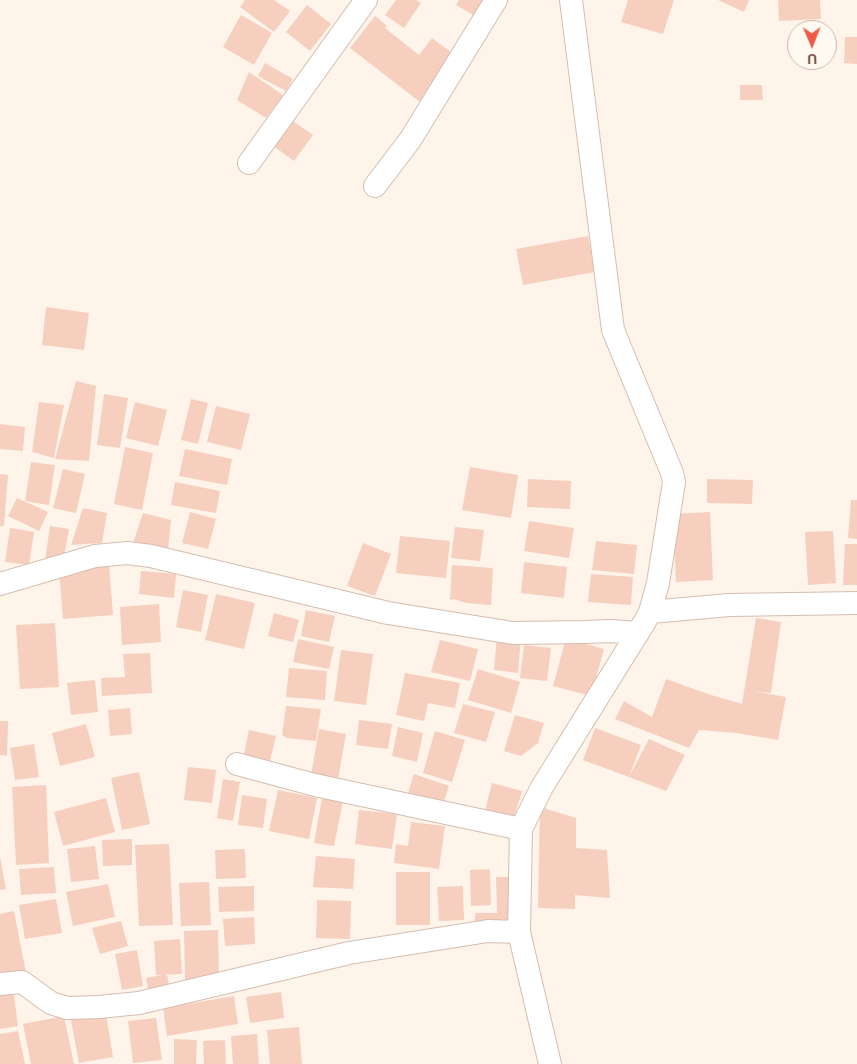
<!DOCTYPE html>
<style>
body{margin:0}
#map{position:relative;width:857px;height:1064px;overflow:hidden;background:#fef4ea;font-family:"Noto Sans",sans-serif}
canvas{display:block}
.north{position:absolute;left:787px;top:20px;width:50px;height:50px;box-sizing:border-box;background:#fff9f2;border:1px solid #cbb8af;border-radius:50%;rotate:179deg;font-size:14px;font-weight:700;line-height:20px;text-align:center;color:#7c574a}
.north::after{content:'';display:block;margin:auto;width:18px;height:22px;background:#f15b46;clip-path:polygon(50% 0,100% 100%,50% 72%,0 100%)}
</style>
<div id="map">
<canvas width="857" height="1064"></canvas>
<div class="north">U</div>
</div>
<script>
const c = document.querySelector('canvas').getContext('2d');
c.lineJoin = 'round';
function paint(path, color) {
  c.fillStyle = color;
  c.fill(path, 'evenodd');
}
function strokePath(path, color, width, dash) {
  c.strokeStyle = color;
  c.lineWidth = width;
  c.lineCap = dash ? 'butt' : 'round';
  c.setLineDash(dash || []);
  c.stroke(path);
}
paint(new Path2D(`
 M 245,0 L 274,0 L 290,11 L 274,32 L 240,7 Z
 M 396,0 L 416,0 L 421,3 L 404,28 L 385,15 Z
 M 459,0 L 491,0 L 480,19 L 456,5 Z
 M 628,0 L 674,0 L 663,34 L 621,22 Z
 M 718,0 L 749,0 L 744,12 Z
 M 778,0 L 820,0 L 821,19 L 779,21 Z
 M 307,5 L 331,24 L 310,51 L 286,32 Z
 M 241,15 L 272,33 L 254,65 L 223,47 Z
 M 375,16 L 387,26 L 385,28 L 419,55 L 432,38 L 456,56 L 420,102 L 350,48 Z
 M 845,37 L 857,37 L 857,64 L 844,63 Z
 M 265,63 L 293,79 L 286,91 L 258,76 Z
 M 249,72 L 283,95 L 266,118 L 237,100 Z
 M 740,85 L 762,85 L 763,100 L 740,100 Z
 M 290,119 L 313,135 L 294,161 L 272,145 Z
 M 588,236 L 595,272 L 523,285 L 516,249 Z
 M 46,307 L 89,313 L 84,350 L 42,345 Z
 M 76,381 L 96,386 L 89,461 L 55,459 Z
 M 104,394 L 128,398 L 120,448 L 97,445 Z
 M 191,399 L 208,403 L 198,444 L 181,440 Z
 M 39,402 L 64,405 L 54,458 L 32,452 Z
 M 135,402 L 167,410 L 158,446 L 126,438 Z
 M 216,406 L 250,414 L 241,450 L 207,442 Z
 M 0,424 L 25,427 L 23,451 L 0,449 Z
 M 125,447 L 153,453 L 142,510 L 114,504 Z
 M 185,449 L 232,459 L 227,485 L 179,476 Z
 M 31,462 L 55,465 L 49,505 L 25,501 Z
 M 470,467 L 518,475 L 511,518 L 462,510 Z
 M 63,469 L 85,474 L 76,513 L 53,508 Z
 M 0,474 L 8,475 L 4,526 L 0,526 Z
 M 528,479 L 571,481 L 570,509 L 527,507 Z
 M 707,479 L 753,480 L 752,504 L 707,503 Z
 M 175,482 L 220,491 L 216,513 L 171,505 Z
 M 17,498 L 48,512 L 39,531 L 8,516 Z
 M 851,500 L 857,500 L 857,539 L 848,538 Z
 M 83,508 L 107,513 L 102,543 L 71,545 Z
 M 190,512 L 216,519 L 208,549 L 182,543 Z
 M 710,512 L 713,580 L 676,582 L 673,514 Z
 M 143,513 L 171,520 L 168,550 L 133,543 Z
 M 529,521 L 574,528 L 569,558 L 524,551 Z
 M 50,526 L 69,529 L 63,563 L 45,560 Z
 M 455,527 L 484,530 L 480,561 L 451,558 Z
 M 10,528 L 34,532 L 29,565 L 5,562 Z
 M 833,531 L 836,583 L 808,585 L 805,532 Z
 M 400,536 L 450,541 L 446,578 L 396,573 Z
 M 596,541 L 637,545 L 634,574 L 592,570 Z
 M 363,543 L 391,554 L 375,596 L 347,586 Z
 M 845,544 L 857,544 L 857,585 L 843,585 Z
 M 524,562 L 567,567 L 564,598 L 521,593 Z
 M 109,565 L 113,615 L 63,619 L 59,570 Z
 M 452,565 L 493,568 L 491,605 L 466,603 L 454,599 L 450,600 Z
 M 141,571 L 176,574 L 174,598 L 139,594 Z
 M 591,574 L 633,577 L 631,605 L 588,602 Z
 M 183,590 L 208,595 L 201,632 L 176,627 Z
 M 216,594 L 255,603 L 244,649 L 205,640 Z
 M 159,604 L 161,642 L 122,645 L 120,607 Z
 M 306,610 L 335,616 L 329,642 L 301,636 Z
 M 274,613 L 299,620 L 293,642 L 268,636 Z
 M 756,618 L 781,622 L 771,693 L 753,691 L 786,697 L 778,740 L 737,733 L 699,730 L 689,748 L 615,719 L 624,701 L 652,717 L 666,679 L 711,695 L 742,704 Z
 M 55,623 L 59,687 L 20,689 L 16,625 Z
 M 497,635 L 521,638 L 518,673 L 494,670 Z
 M 566,638 L 604,649 L 591,696 L 553,686 Z
 M 298,639 L 334,647 L 329,669 L 293,662 Z
 M 440,640 L 478,649 L 470,681 L 431,672 Z
 M 524,645 L 551,648 L 547,681 L 520,678 Z
 M 341,650 L 373,654 L 366,705 L 334,701 Z
 M 150,653 L 152,693 L 102,696 L 101,678 L 125,677 L 123,654 Z
 M 289,668 L 327,671 L 325,700 L 286,697 Z
 M 478,669 L 520,682 L 511,713 L 468,700 Z
 M 405,673 L 460,683 L 455,708 L 428,703 L 424,721 L 396,715 Z
 M 95,680 L 98,712 L 71,715 L 67,683 Z
 M 463,704 L 495,712 L 486,742 L 454,733 Z
 M 286,706 L 321,709 L 316,741 L 287,738 L 282,735 Z
 M 130,708 L 132,734 L 110,736 L 108,710 Z
 M 515,715 L 544,723 L 538,743 L 521,756 L 504,751 Z
 M 359,720 L 392,724 L 388,749 L 356,745 Z
 M 0,721 L 8,721 L 7,756 L 0,755 Z
 M 86,724 L 95,757 L 60,766 L 52,733 Z
 M 398,727 L 423,733 L 417,762 L 392,756 Z
 M 595,728 L 641,745 L 629,777 L 583,760 Z
 M 319,729 L 346,734 L 337,785 L 310,781 Z
 M 249,730 L 276,736 L 269,765 L 243,759 Z
 M 435,731 L 465,740 L 452,782 L 423,773 Z
 M 649,739 L 685,755 L 666,791 L 629,777 Z
 M 34,744 L 39,777 L 15,780 L 10,748 Z
 M 188,767 L 216,770 L 212,803 L 184,800 Z
 M 139,772 L 150,824 L 122,830 L 111,778 Z
 M 414,774 L 449,786 L 443,804 L 408,793 Z
 M 223,779 L 240,782 L 233,821 L 217,818 Z
 M 492,783 L 522,791 L 514,818 L 485,811 Z
 M 46,785 L 49,863 L 16,865 L 12,787 Z
 M 278,790 L 317,798 L 309,839 L 269,831 Z
 M 242,795 L 267,799 L 263,828 L 238,825 Z
 M 106,798 L 115,832 L 63,846 L 54,812 Z
 M 322,798 L 343,801 L 334,846 L 314,843 Z
 M 540,807 L 576,818 L 576,848 L 607,850 L 610,898 L 575,895 L 575,909 L 538,908 Z
 M 359,810 L 397,814 L 392,849 L 355,844 Z
 M 411,822 L 445,826 L 439,869 L 394,863 L 396,844 L 408,846 Z
 M 132,839 L 132,865 L 103,866 L 102,840 Z
 M 169,844 L 173,925 L 139,926 L 135,845 Z
 M 95,846 L 99,879 L 71,882 L 67,849 Z
 M 245,849 L 246,878 L 216,879 L 215,850 Z
 M 316,856 L 355,859 L 353,889 L 313,887 Z
 M 0,857 L 6,889 L 0,890 Z
 M 54,867 L 56,893 L 21,895 L 19,869 Z
 M 490,869 L 491,905 L 471,906 L 470,870 Z
 M 396,872 L 430,872 L 430,925 L 396,925 Z
 M 496,877 L 515,877 L 516,928 L 475,929 L 475,913 L 497,913 Z
 M 209,882 L 211,925 L 181,926 L 179,883 Z
 M 108,884 L 115,917 L 73,926 L 66,892 Z
 M 254,886 L 254,911 L 219,912 L 218,887 Z
 M 463,886 L 464,920 L 439,921 L 437,887 Z
 M 56,899 L 62,933 L 25,939 L 19,905 Z
 M 317,900 L 351,901 L 350,939 L 316,938 Z
 M 14,911 L 26,973 L 0,978 L 0,914 Z
 M 254,917 L 255,944 L 225,946 L 223,919 Z
 M 121,921 L 128,946 L 100,954 L 92,928 Z
 M 218,930 L 219,981 L 185,981 L 184,931 Z
 M 180,939 L 182,974 L 156,975 L 154,941 Z
 M 137,950 L 143,986 L 122,990 L 115,954 Z
 M 167,974 L 170,991 L 149,995 L 146,978 Z
 M 13,988 L 18,1026 L 0,1029 L 0,990 Z
 M 281,992 L 284,1018 L 250,1023 L 246,997 Z
 M 234,996 L 238,1024 L 167,1036 L 163,1008 Z
 M 106,1014 L 113,1057 L 79,1063 L 71,1020 Z
 M 64,1016 L 74,1064 L 31,1064 L 23,1024 Z
 M 156,1018 L 162,1060 L 133,1063 L 128,1021 Z
 M 299,1027 L 302,1064 L 270,1064 L 267,1030 Z
 M 18,1031 L 25,1064 L 0,1064 L 0,1034 Z
 M 257,1034 L 259,1064 L 233,1064 L 231,1036 Z
 M 174,1039 L 197,1040 L 196,1064 L 174,1064 Z
 M 225,1040 L 226,1064 L 204,1064 L 203,1041 Z`), '#f6cfbf');
const minor = new Path2D(`
 M 571,0 L 613,330 L 672,473 L 674,482 L 658,583 L 650,612
 M 249,163 L 366,0
 M 375,186 L 410,140 L 496,0
 M 0,584 L 95,556 L 127,553 L 151,556 L 388,613 L 513,633 L 586,632 L 611,631 L 638,633
 M 237,764 L 315,785 L 521,829
 M 0,984 L 22,982 L 51,1003 L 67,1008 L 99,1007 L 139,1003 L 349,953 L 488,931 L 519,932
 M 550,1064 L 519,932 L 521,829 L 542,787 L 644,623 L 650,612 L 729,605 L 857,603`);
strokePath(minor, '#d5bdb0', 24);
strokePath(minor, '#fff', 22);
</script>
